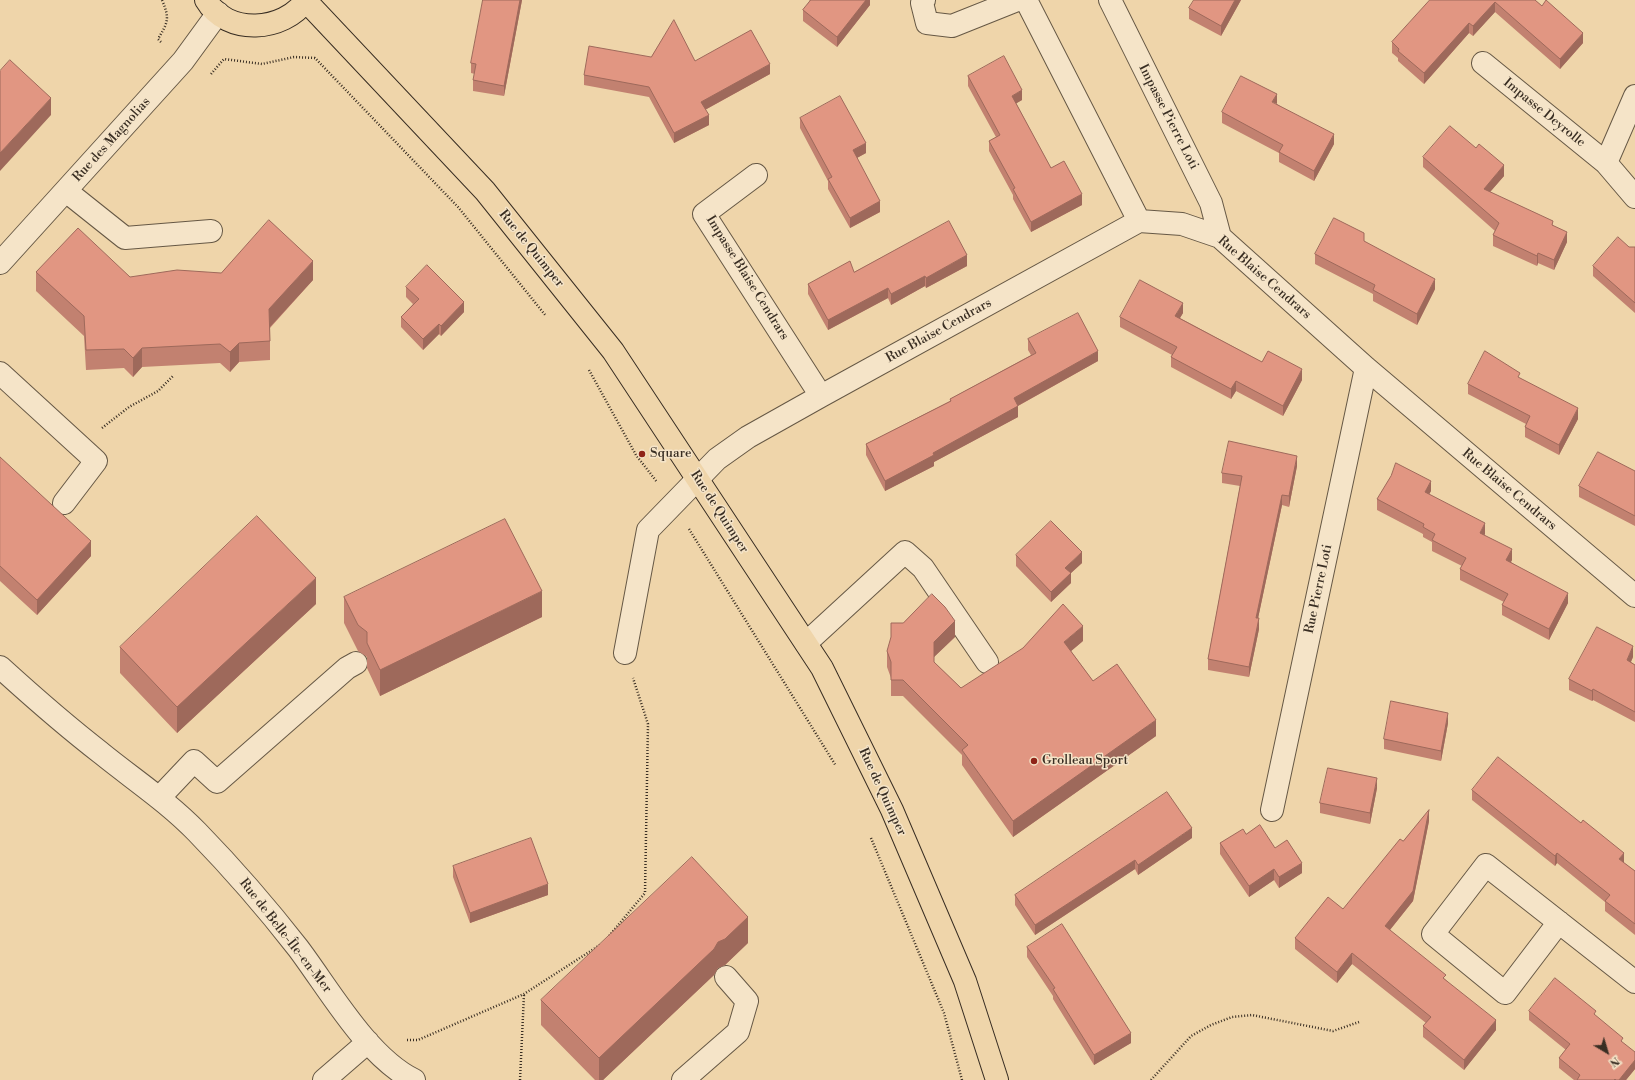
<!DOCTYPE html>
<meta charset="utf-8">
<style>
body{margin:0}
#map{position:relative;width:1635px;height:1080px;overflow:hidden;background:#efd5aa;font-family:"Libre Bodoni",serif}
canvas{display:block}
.north{position:absolute;left:1587px;top:1032px;width:40px;height:40px;-webkit-text-stroke:3px #f5e4c8;paint-order:stroke;rotate:142deg;font-size:11px;font-weight:700;line-height:16px;text-align:center;color:#392e23}
.north::after{content:'';display:block;margin:auto;width:14px;height:18px;background:#392e23;clip-path:polygon(50% 0,100% 100%,50% 72%,0 100%)}
</style>
<div id="map">
<canvas width="1635" height="1080"></canvas>
<div class="north">N</div>
</div>
<script>
const c = document.querySelector('canvas').getContext('2d');
c.lineJoin = 'round';
function strokePath(path, color, width, dash) {
  c.strokeStyle = color;
  c.lineWidth = width;
  c.lineCap = dash ? 'butt' : 'round';
  c.setLineDash(dash || []);
  c.stroke(path);
}
function paint(path, color) {
  c.fillStyle = color;
  c.fill(path, 'evenodd');
}
function write(font, color, halo, rows, align = 'center') {
  c.font = font + ' "Libre Bodoni",serif';
  c.lineWidth = 3;
  c.setLineDash([]);
  c.textBaseline = 'middle';
  c.strokeStyle = halo;
  c.fillStyle = color;
  for (const [text, x, y, turn = 0] of rows) {
    c.save();
    c.translate(x, y);
    c.rotate((+turn || 0) * Math.PI / 180);
    c.textAlign = isNaN(turn) ? turn : align;
    if (halo) c.strokeText(text, 0, 0);
    c.fillText(text, 0, 0);
    c.restore();
  }
}
const minor = new Path2D(`
 M 924,0 L 922,3 L 927,23 L 952,26 L 1017,0
 M 1026,0 L 1139,221
 M 1110,0 L 1211,203 L 1220,237
 M 1483,63 L 1606,163 L 1635,197
 M 1606,163 L 1635,96
 M 756,175 L 704,214 L 821,396
 M 66,191 L 125,238 L 211,231
 M 0,263 L 183,61 L 218,13
 M 0,373 L 96,461 L 64,503
 M 806,643 L 905,552 L 923,568 L 987,662
 M 625,653 L 648,530 L 717,459 L 748,437 L 821,396 L 1139,221 L 1182,224 L 1220,237 L 1366,368 L 1635,596
 M 0,667 C 33,697 66,726 101,753 C 133,779 168,802 197,832 C 233,869 266,907 298,948 C 329,989 367,1057 414,1080
 M 159,798 L 194,761 L 217,782 L 347,668 L 356,663
 M 1272,810 L 1366,368
 M 1559,922 L 1505,993 L 1433,934 L 1486,865 L 1635,982
 M 324,1080 L 368,1042
 M 683,1080 L 738,1032 L 747,1001 L 726,977`);
const major = new Path2D(`
 M 206,0 C 227,36 284,32 306,0
 M 306,1 L 485,191 L 613,351 L 822,668 L 892,810 L 965,981 L 997,1080`);
strokePath(minor, '#665845', 24);
strokePath(major, '#392e23', 24);
strokePath(new Path2D(`
 M 161,42 L 158,39 C 168,22 170,19 162,0
 M 211,74 L 224,59 L 262,64 L 294,57 L 315,58 L 458,207 L 546,316
 M 589,370 L 636,455 L 657,482
 M 102,428 L 129,407 L 158,391 L 174,375
 M 689,529 L 836,766
 M 871,838 L 944,1013 L 962,1080
 M 609,936 L 645,893 L 648,724 L 633,678
 M 407,1040 L 418,1040 L 524,994 L 600,945
 M 520,1080 L 524,994
 M 1151,1080 L 1191,1036 L 1211,1025 L 1232,1017 L 1252,1015 L 1333,1031 L 1359,1022`), '#392e23', 2.5, [1, 2]);
strokePath(minor, '#f5e4c8', 22);
strokePath(major, '#efd5aa', 22);
paint(new Path2D(`
 M 483,0 L 522,0 L 504,96 L 473,91 L 473,80 L 475,74 L 471,73 L 471,63 Z
 M 809,0 L 870,0 L 870,5 L 837,47 L 803,21 L 803,10 L 810,1 Z
 M 1241,0 L 1221,36 L 1189,19 L 1189,8 Z
 M 1430,0 L 1535,0 L 1583,43 L 1560,69 L 1495,12 L 1473,36 L 1469,33 L 1424,84 L 1398,61 L 1398,58 L 1392,53 L 1392,42 Z
 M 695,61 L 770,74 L 705,110 L 709,125 L 674,143 L 649,97 L 584,85 L 584,75 Z
 M 968,76 L 1022,100 L 1016,103 L 1051,168 L 1082,205 L 1031,232 L 1013,199 L 1013,195 L 989,151 L 989,141 L 996,137 L 968,86 Z
 M 1277,104 L 1334,144 L 1314,181 L 1279,162 L 1279,153 L 1222,123 L 1222,112 Z
 M 800,118 L 866,153 L 857,158 L 880,212 L 850,228 L 828,189 L 828,181 L 800,128 Z
 M 1423,157 L 1504,176 L 1490,192 L 1553,225 L 1567,242 L 1554,270 L 1538,263 L 1537,266 L 1493,246 L 1493,235 L 1495,231 L 1423,167 Z
 M 1364,241 L 1435,289 L 1417,325 L 1373,301 L 1373,294 L 1315,264 L 1315,254 Z
 M 1629,247 L 1635,247 L 1635,313 L 1593,276 L 1593,266 Z
 M 967,266 L 926,288 L 925,286 L 891,305 L 888,298 L 828,330 L 808,294 L 808,284 L 854,272 Z
 M 36,272 L 130,277 L 313,280 L 270,328 L 270,360 L 239,362 L 230,372 L 220,363 L 142,367 L 133,377 L 124,368 L 86,370 L 84,336 L 36,291 Z
 M 406,287 L 464,312 L 441,336 L 439,334 L 423,350 L 401,327 L 401,317 L 413,304 L 406,297 Z
 M 1183,313 L 1180,318 L 1262,362 L 1302,380 L 1283,416 L 1236,391 L 1231,399 L 1171,367 L 1171,357 L 1172,355 L 1120,327 L 1120,317 Z
 M 1028,339 L 1098,361 L 1018,406 L 1018,417 L 934,462 L 934,466 L 885,491 L 866,455 L 866,444 L 950,401 L 950,399 L 1031,355 L 1028,350 Z
 M 1520,378 L 1578,419 L 1559,455 L 1525,437 L 1525,427 L 1526,424 L 1468,394 L 1468,384 Z
 M 0,457 L 91,556 L 37,615 L 0,581 Z
 M 1297,466 L 1289,507 L 1282,505 L 1258,618 L 1259,629 L 1249,677 L 1208,670 L 1208,659 L 1240,486 L 1222,483 L 1222,473 Z
 M 1635,471 L 1635,526 L 1579,497 L 1579,486 Z
 M 1431,491 L 1429,494 L 1485,534 L 1484,535 L 1512,560 L 1511,562 L 1568,603 L 1549,640 L 1502,615 L 1502,605 L 1504,602 L 1460,580 L 1460,569 L 1462,566 L 1432,551 L 1432,542 L 1423,537 L 1423,534 L 1377,510 L 1377,499 Z
 M 1016,555 L 1082,563 L 1071,573 L 1071,583 L 1051,602 L 1016,566 Z
 M 344,597 L 542,617 L 380,696 L 367,668 L 367,657 L 358,651 L 344,623 Z
 M 316,604 L 177,733 L 120,673 L 120,647 Z
 M 955,637 L 934,657 L 934,662 L 961,688 L 1083,641 L 1071,651 L 1093,681 L 1156,736 L 1013,837 L 962,765 L 962,755 L 903,696 L 891,696 L 891,678 L 887,667 L 887,651 Z
 M 1633,657 L 1631,662 L 1635,665 L 1635,722 L 1593,700 L 1592,701 L 1569,690 L 1569,679 Z
 M 1448,723 L 1441,761 L 1384,749 L 1384,739 Z
 M 1377,788 L 1370,824 L 1320,813 L 1320,803 Z
 M 1472,790 L 1624,863 L 1635,871 L 1635,935 L 1605,911 L 1605,902 L 1557,863 L 1555,866 L 1472,800 Z
 M 1429,821 L 1413,901 L 1390,930 L 1446,980 L 1496,1030 L 1464,1070 L 1423,1037 L 1423,1026 L 1426,1023 L 1352,964 L 1337,983 L 1295,949 L 1295,938 L 1343,909 L 1403,841 Z
 M 1246,834 L 1275,848 L 1302,873 L 1279,888 L 1274,880 L 1249,897 L 1220,854 L 1220,843 Z
 M 1192,838 L 1138,875 L 1135,869 L 1035,935 L 1015,905 L 1015,895 Z
 M 453,866 L 548,895 L 470,923 L 453,877 Z
 M 748,943 L 725,965 L 718,968 L 714,975 L 603,1080 L 595,1080 L 541,1025 L 541,1000 Z
 M 1027,947 L 1131,1043 L 1094,1065 L 1053,999 L 1053,996 L 1027,957 Z
 M 1529,1011 L 1596,1016 L 1623,1043 L 1635,1069 L 1626,1080 L 1574,1080 L 1559,1068 L 1559,1058 L 1566,1050 L 1529,1020 Z`), '#c28170');
paint(new Path2D(`
 M 520,0 L 522,0 L 504,96 L 504,86 Z
 M 866,0 L 870,0 L 870,5 L 837,47 L 837,37 Z
 M 1235,0 L 1241,0 L 1221,36 L 1221,26 Z
 M 1495,2 L 1495,12 L 1473,36 L 1473,26 Z
 M 1469,23 L 1469,33 L 1424,84 L 1424,73 Z
 M 1583,33 L 1583,43 L 1560,69 L 1560,59 Z
 M 770,64 L 770,74 L 701,112 L 701,102 Z
 M 1022,90 L 1022,100 L 1012,106 L 1012,96 Z
 M 1277,94 L 1277,104 L 1272,102 Z
 M 51,98 L 51,115 L 0,171 L 0,153 Z
 M 709,115 L 709,125 L 674,143 L 674,133 Z
 M 1334,134 L 1334,144 L 1314,181 L 1314,171 Z
 M 866,143 L 866,153 L 853,160 L 853,150 Z
 M 1504,165 L 1504,176 L 1484,199 L 1484,189 Z
 M 1082,194 L 1082,205 L 1031,232 L 1031,222 Z
 M 880,201 L 880,212 L 850,228 L 850,218 Z
 M 1567,232 L 1567,242 L 1554,270 L 1554,260 Z
 M 1538,253 L 1538,263 L 1537,266 L 1537,256 Z
 M 967,255 L 967,266 L 926,288 L 926,278 Z
 M 313,261 L 313,280 L 269,328 L 269,309 Z
 M 925,276 L 925,286 L 891,305 L 891,294 Z
 M 1435,279 L 1435,289 L 1417,325 L 1417,314 Z
 M 888,288 L 888,298 L 828,330 L 828,320 Z
 M 464,302 L 464,312 L 441,336 L 441,326 Z
 M 1183,303 L 1183,313 L 1175,326 L 1175,316 Z
 M 439,324 L 439,334 L 423,350 L 423,339 Z
 M 239,343 L 239,362 L 230,372 L 230,352 Z
 M 142,348 L 142,367 L 133,377 L 133,358 Z
 M 1098,351 L 1098,361 L 1014,408 L 1014,398 Z
 M 1302,369 L 1302,380 L 1283,416 L 1283,406 Z
 M 1236,381 L 1236,391 L 1231,399 L 1231,389 Z
 M 1018,406 L 1018,417 L 934,462 L 934,466 L 885,491 L 885,481 L 933,453 Z
 M 1578,408 L 1578,419 L 1559,455 L 1559,445 Z
 M 1297,456 L 1297,466 L 1289,507 L 1289,496 Z
 M 1431,481 L 1431,491 L 1425,502 L 1425,492 Z
 M 1282,495 L 1282,505 L 1256,628 L 1256,618 Z
 M 1485,523 L 1485,534 L 1480,543 L 1480,533 Z
 M 91,541 L 91,556 L 37,615 L 37,600 Z
 M 1512,549 L 1512,560 L 1506,570 L 1506,560 Z
 M 1082,552 L 1082,563 L 1071,573 L 1071,583 L 1051,602 L 1051,592 L 1065,568 Z
 M 316,578 L 316,604 L 177,733 L 177,707 Z
 M 542,591 L 542,617 L 380,696 L 380,670 Z
 M 1568,593 L 1568,603 L 1549,640 L 1549,629 Z
 M 1259,618 L 1259,629 L 1249,677 L 1249,667 Z
 M 955,621 L 955,637 L 934,657 L 934,642 Z
 M 1083,626 L 1083,641 L 1064,657 L 1064,642 Z
 M 1633,646 L 1633,657 L 1627,670 L 1627,660 Z
 M 1593,689 L 1593,700 L 1592,701 L 1592,691 Z
 M 1448,713 L 1448,723 L 1441,761 L 1441,751 Z
 M 1156,720 L 1156,736 L 1013,837 L 1013,821 Z
 M 1377,778 L 1377,788 L 1370,824 L 1370,813 Z
 M 1429,810 L 1429,821 L 1413,901 L 1385,936 L 1385,926 Z
 M 1192,828 L 1192,838 L 1138,875 L 1138,865 Z
 M 1557,853 L 1557,863 L 1555,866 L 1555,856 Z
 M 1624,853 L 1624,863 L 1619,859 Z
 M 1135,860 L 1135,869 L 1035,935 L 1035,925 Z
 M 1302,863 L 1302,873 L 1279,888 L 1279,877 Z
 M 1274,869 L 1274,880 L 1249,897 L 1249,886 Z
 M 548,884 L 548,895 L 470,923 L 470,913 Z
 M 748,917 L 748,943 L 725,965 L 718,968 L 714,975 L 603,1080 L 599,1080 L 599,1058 L 718,942 Z
 M 1352,953 L 1352,964 L 1337,983 L 1337,972 Z
 M 1496,1020 L 1496,1030 L 1464,1070 L 1464,1060 Z
 M 1131,1033 L 1131,1043 L 1094,1065 L 1094,1055 Z
 M 1635,1060 L 1635,1069 L 1626,1080 L 1619,1080 Z`), '#9e695b');
const building = new Path2D(`
 M 483,0 L 520,0 L 504,86 L 473,80 L 476,64 L 471,63 Z
 M 811,0 L 866,0 L 837,37 L 803,10 Z
 M 1194,0 L 1235,0 L 1221,26 L 1189,8 Z
 M 1430,0 L 1535,0 L 1542,6 L 1546,0 L 1583,33 L 1560,59 L 1495,2 L 1473,26 L 1469,23 L 1424,73 L 1398,51 L 1399,49 L 1392,42 Z
 M 674,20 L 695,61 L 751,30 L 770,64 L 701,102 L 709,115 L 674,133 L 649,87 L 584,75 L 589,46 L 651,57 Z
 M 1004,56 L 1022,90 L 1012,96 L 1051,168 L 1064,161 L 1082,194 L 1031,222 L 1013,189 L 1015,188 L 989,141 L 1000,135 L 968,76 Z
 M 10,60 L 51,98 L 0,153 L 0,71 Z
 M 1241,76 L 1277,94 L 1272,102 L 1334,134 L 1314,171 L 1279,152 L 1283,145 L 1222,112 Z
 M 840,96 L 866,143 L 853,150 L 880,201 L 850,218 L 828,179 L 832,177 L 800,118 Z
 M 1450,126 L 1476,148 L 1479,144 L 1504,165 L 1484,189 L 1553,221 L 1552,225 L 1567,232 L 1554,260 L 1538,253 L 1537,256 L 1493,235 L 1499,223 L 1423,157 Z
 M 1334,218 L 1364,233 L 1364,241 L 1435,279 L 1417,314 L 1373,290 L 1375,285 L 1315,254 Z
 M 269,220 L 313,261 L 269,309 L 270,341 L 239,343 L 230,352 L 220,344 L 142,348 L 133,358 L 124,349 L 86,350 L 84,316 L 36,272 L 78,228 L 130,277 L 177,270 L 221,273 Z
 M 949,221 L 967,255 L 926,278 L 925,276 L 891,294 L 888,288 L 828,320 L 808,284 L 850,261 L 854,272 Z
 M 1618,237 L 1629,247 L 1635,247 L 1635,303 L 1593,266 Z
 M 427,265 L 464,302 L 441,326 L 439,324 L 423,339 L 401,317 L 419,299 L 406,287 Z
 M 1140,280 L 1183,303 L 1175,316 L 1262,362 L 1268,351 L 1302,369 L 1283,406 L 1236,381 L 1231,389 L 1171,357 L 1177,347 L 1120,317 Z
 M 1078,313 L 1098,351 L 1014,398 L 1018,406 L 933,453 L 934,455 L 885,481 L 866,444 L 951,401 L 950,399 L 1036,353 L 1028,339 Z
 M 1485,351 L 1520,373 L 1518,377 L 1578,408 L 1559,445 L 1525,427 L 1530,416 L 1468,384 Z
 M 1229,441 L 1297,456 L 1289,496 L 1282,495 L 1256,618 L 1259,618 L 1249,667 L 1208,659 L 1242,476 L 1222,473 Z
 M 1598,452 L 1635,471 L 1635,516 L 1579,486 Z
 M 0,457 L 91,541 L 37,600 L 0,566 Z
 M 1396,463 L 1431,481 L 1425,492 L 1485,523 L 1480,533 L 1512,549 L 1506,560 L 1568,593 L 1549,629 L 1502,605 L 1508,594 L 1460,569 L 1466,558 L 1432,540 L 1435,534 L 1423,527 L 1424,524 L 1377,499 L 1391,476 Z
 M 257,516 L 316,578 L 177,707 L 120,647 Z
 M 505,519 L 542,591 L 380,670 L 367,643 L 367,632 L 358,625 L 344,597 Z
 M 1051,521 L 1082,552 L 1065,568 L 1071,573 L 1051,592 L 1016,555 Z
 M 932,594 L 945,607 L 955,621 L 934,642 L 934,662 L 961,688 L 1023,648 L 1063,604 L 1083,626 L 1064,642 L 1093,681 L 1117,664 L 1156,720 L 1013,821 L 962,750 L 968,745 L 903,680 L 891,680 L 891,662 L 887,651 L 891,637 L 891,623 L 903,623 Z
 M 1597,627 L 1633,646 L 1627,660 L 1635,665 L 1635,712 L 1593,689 L 1592,691 L 1569,679 Z
 M 1391,701 L 1448,713 L 1441,751 L 1384,739 Z
 M 1498,757 L 1581,823 L 1583,820 L 1624,853 L 1619,859 L 1635,871 L 1635,924 L 1605,901 L 1610,895 L 1557,853 L 1555,856 L 1472,790 Z
 M 1328,768 L 1377,778 L 1370,813 L 1320,803 Z
 M 1167,792 L 1192,828 L 1138,865 L 1135,860 L 1035,925 L 1015,895 Z
 M 1429,810 L 1413,891 L 1385,926 L 1446,975 L 1443,978 L 1496,1020 L 1464,1060 L 1423,1026 L 1431,1017 L 1352,953 L 1337,972 L 1295,938 L 1328,897 L 1343,909 L 1400,839 L 1403,841 Z
 M 1260,825 L 1275,848 L 1287,840 L 1302,863 L 1279,877 L 1274,869 L 1249,886 L 1220,843 L 1243,829 L 1246,834 Z
 M 531,838 L 548,884 L 470,913 L 453,866 Z
 M 692,857 L 748,917 L 725,939 L 718,942 L 714,949 L 599,1058 L 541,1000 Z
 M 1062,924 L 1131,1033 L 1094,1055 L 1053,989 L 1055,988 L 1027,947 Z
 M 1555,978 L 1596,1011 L 1594,1014 L 1623,1038 L 1621,1041 L 1635,1052 L 1635,1060 L 1619,1080 L 1616,1080 L 1615,1079 L 1614,1080 L 1577,1080 L 1580,1075 L 1559,1058 L 1570,1044 L 1529,1011 Z`);
paint(building, '#e19682');
strokePath(building, '#9e695b', 1);
for (const [x, y, r, color] of [
 [642,454,4,"#8f2418"],
 [1034,761,4,"#8f2418"]
]) {
  const dot = new Path2D();
  dot.arc(x, y, r, 0, 2 * Math.PI);
  c.fillStyle = color;
  c.fill(dot);
  strokePath(dot, '#f5e4c8', 1.5);
}
write('13px', '#392e23', '#f5e4c8', [
 ["Impasse Deyrolle",1544,113,39],
 ["Impasse Pierre Loti",1168,117,63],
 ["Rue des Magnolias",112,140,-48],
 ["Rue de Quimper",531,249,51],
 ["Impasse Blaise Cendrars",747,278,58],
 ["Rue Blaise Cendrars",1264,278,41],
 ["Rue Blaise Cendrars",939,331,-29],
 ["Rue Blaise Cendrars",1509,490,40],
 ["Rue de Quimper",719,512,57],
 ["Rue Pierre Loti",1319,589,-78],
 ["Rue de Quimper",882,792,65],
 ["Rue de Belle-Île-en-Mer",285,936,52]
]);
write('13px', '#392e23', '#f5e4c8', [
 ["Square",650,454],
 ["Grolleau Sport",1042,761]
], 'left');
</script>
